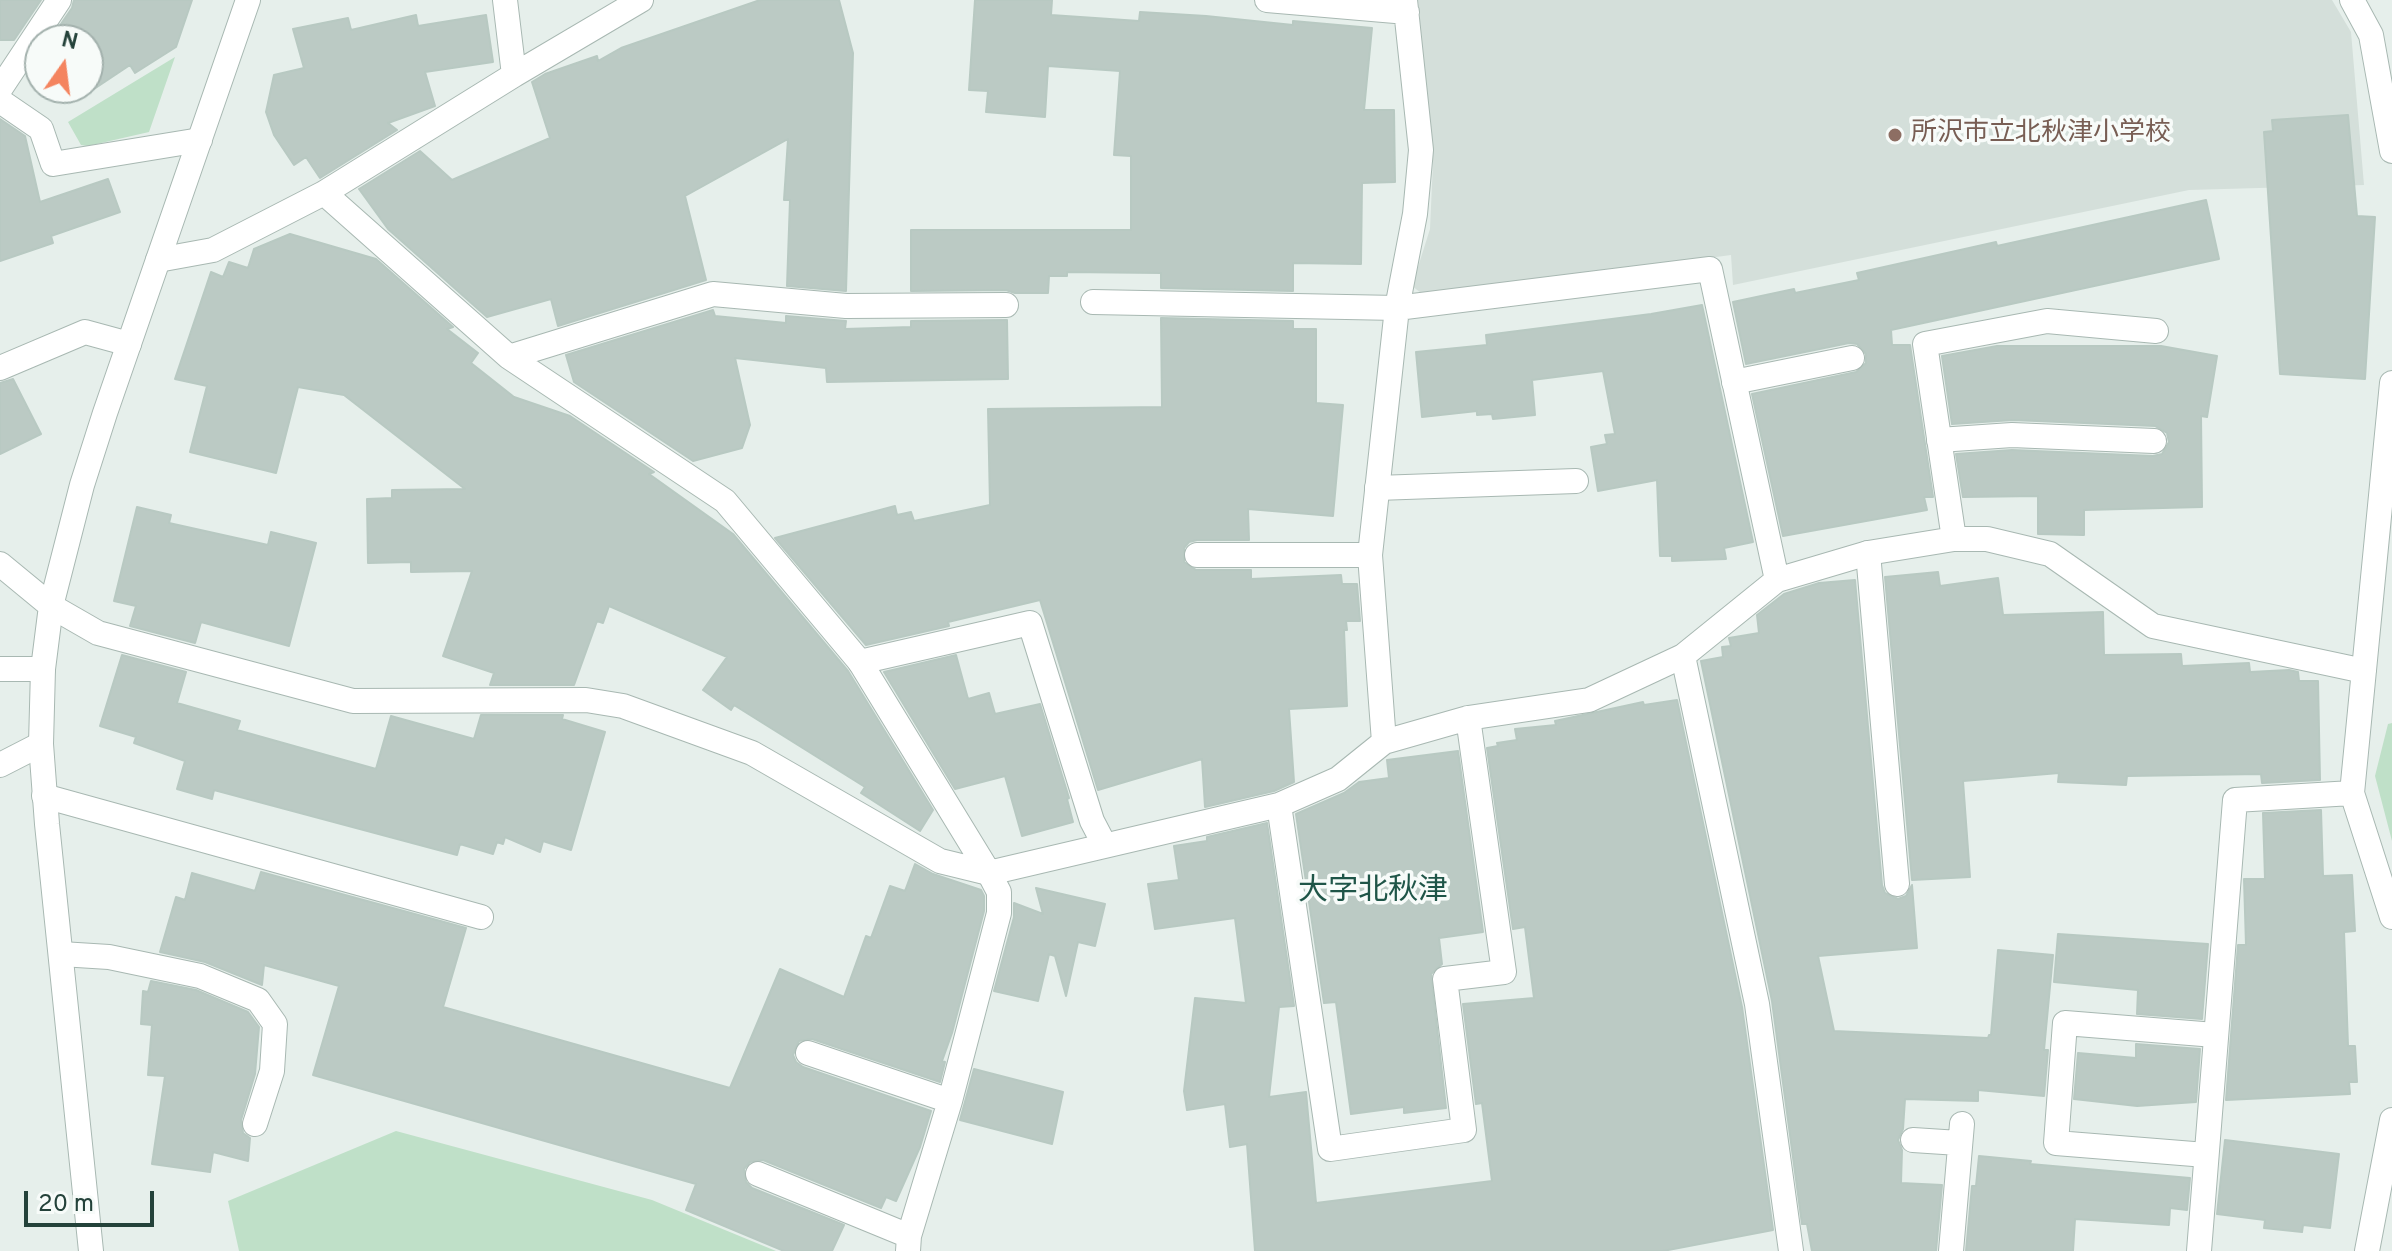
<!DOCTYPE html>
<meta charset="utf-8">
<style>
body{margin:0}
#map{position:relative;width:2392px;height:1251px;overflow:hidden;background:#e6efeb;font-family:Overpass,sans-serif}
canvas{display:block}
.north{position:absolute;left:24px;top:24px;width:80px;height:80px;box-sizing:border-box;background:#f7fbf9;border:2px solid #a3b1ad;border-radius:50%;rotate:14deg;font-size:22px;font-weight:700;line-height:32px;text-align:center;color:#24423a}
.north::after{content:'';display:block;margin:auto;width:28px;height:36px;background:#f4845f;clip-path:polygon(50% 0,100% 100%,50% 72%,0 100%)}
.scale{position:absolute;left:24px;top:1191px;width:130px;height:36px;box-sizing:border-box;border:4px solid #24423a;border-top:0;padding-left:10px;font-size:24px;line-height:28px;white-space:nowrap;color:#24423a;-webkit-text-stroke:6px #f7fbf9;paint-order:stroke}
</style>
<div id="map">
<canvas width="2392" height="1251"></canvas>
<div class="north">N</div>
<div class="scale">20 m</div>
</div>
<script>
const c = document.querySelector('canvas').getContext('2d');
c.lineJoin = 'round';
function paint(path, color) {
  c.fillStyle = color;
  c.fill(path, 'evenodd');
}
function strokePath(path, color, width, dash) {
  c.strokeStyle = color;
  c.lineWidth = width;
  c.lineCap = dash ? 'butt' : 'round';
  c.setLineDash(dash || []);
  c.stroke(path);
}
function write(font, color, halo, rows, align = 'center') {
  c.font = font + ' Overpass,"Noto Sans JP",sans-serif';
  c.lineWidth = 7;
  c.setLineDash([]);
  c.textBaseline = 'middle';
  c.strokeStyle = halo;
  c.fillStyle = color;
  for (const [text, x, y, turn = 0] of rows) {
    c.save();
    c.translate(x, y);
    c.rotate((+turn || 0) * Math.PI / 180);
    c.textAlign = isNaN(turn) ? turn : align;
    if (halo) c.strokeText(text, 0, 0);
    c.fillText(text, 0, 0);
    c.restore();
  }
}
paint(new Path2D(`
 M 1418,0 L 2332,0 L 2351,32 L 2364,185 L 2189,190 L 1733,285 L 1731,255 L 1425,296 L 1412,286 L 1430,229 L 1433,162 Z`), '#d4dfda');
paint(new Path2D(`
 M 175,57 L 149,132 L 88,146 L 81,145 L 68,122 Z
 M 2392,723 L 2392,841 L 2375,776 L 2388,724 Z
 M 396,1131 L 652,1200 L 776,1251 L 239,1251 L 228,1201 Z`), '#bfe0c8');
const building = new Path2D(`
 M 0,0 L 41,0 L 14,40 L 0,40 Z
 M 74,0 L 192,0 L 176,47 L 135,73 L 130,65 L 88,93 L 88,40 L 50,40 L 72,8 Z
 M 760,0 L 839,0 L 853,53 L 846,291 L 787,286 L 790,200 L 784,200 L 788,139 L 685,196 L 706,280 L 558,326 L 551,299 L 487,317 L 388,229 L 359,189 L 420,151 L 452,180 L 550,138 L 532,82 L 545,74 L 597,56 L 598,61 L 621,48 Z
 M 975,0 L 1052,0 L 1051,15 L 1139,21 L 1140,12 L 1206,16 L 1293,25 L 1293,21 L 1372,28 L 1364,110 L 1394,110 L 1395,182 L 1362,183 L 1361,264 L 1293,263 L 1293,291 L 1161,288 L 1161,273 L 1067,272 L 1067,276 L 1049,276 L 1048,293 L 1015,293 L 1006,290 L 911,291 L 911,230 L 1131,230 L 1131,156 L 1114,155 L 1120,71 L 1048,66 L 1045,117 L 986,112 L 988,91 L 969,90 Z
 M 416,15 L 418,26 L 486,15 L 493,62 L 425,72 L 435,106 L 388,123 L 397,130 L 320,178 L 306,157 L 294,165 L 274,135 L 266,112 L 274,75 L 304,68 L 293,29 L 348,18 L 351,30 Z
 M 2348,115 L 2357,216 L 2375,217 L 2365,379 L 2280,374 L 2264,132 L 2273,131 L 2272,120 Z
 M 0,119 L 25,136 L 40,202 L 108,179 L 120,212 L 51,236 L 53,243 L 0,261 Z
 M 2206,200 L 2219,259 L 1891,330 L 1892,345 L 1910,345 L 1933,497 L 1924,497 L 1927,510 L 1783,536 L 1752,394 L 1856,372 L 1866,363 L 1866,354 L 1857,344 L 1849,343 L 1746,364 L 1733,302 L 1794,289 L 1795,293 L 1859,280 L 1857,273 L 1920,259 L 1996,242 L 1997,246 Z
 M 290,234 L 376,259 L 453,327 L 447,329 L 478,353 L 471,363 L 514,397 L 570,416 L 654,472 L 649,474 L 733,534 L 848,671 L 933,810 L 920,831 L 861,793 L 865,787 L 734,705 L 731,710 L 703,690 L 727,657 L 609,606 L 603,623 L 597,621 L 574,685 L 490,685 L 494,673 L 443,656 L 472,571 L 411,572 L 411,562 L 368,563 L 367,499 L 392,498 L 392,490 L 465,489 L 344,395 L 298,387 L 276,473 L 190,452 L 207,386 L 175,379 L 211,272 L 223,277 L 229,262 L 248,268 L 254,249 Z
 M 1702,305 L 1753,542 L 1724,548 L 1726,559 L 1672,561 L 1672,556 L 1660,556 L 1657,480 L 1598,491 L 1591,447 L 1607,444 L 1605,435 L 1615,434 L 1603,371 L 1532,380 L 1535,415 L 1493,419 L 1492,414 L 1477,415 L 1477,411 L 1422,417 L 1416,352 L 1487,345 L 1486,335 L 1651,314 Z
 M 713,310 L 715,316 L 786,323 L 786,316 L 846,321 L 845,329 L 911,327 L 911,321 L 1007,320 L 1008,379 L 827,382 L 826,368 L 735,358 L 750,425 L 742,448 L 693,461 L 574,382 L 566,355 Z
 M 1161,318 L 1293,321 L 1293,329 L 1316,329 L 1316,403 L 1343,405 L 1333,516 L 1248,509 L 1249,540 L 1197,540 L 1189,542 L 1184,548 L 1184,562 L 1196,570 L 1251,570 L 1251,579 L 1341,575 L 1342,584 L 1357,584 L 1360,621 L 1346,621 L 1347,630 L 1344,630 L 1347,706 L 1289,709 L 1294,782 L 1274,791 L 1205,807 L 1202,759 L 1098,790 L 1040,600 L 948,622 L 949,626 L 866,645 L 775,538 L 895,506 L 897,515 L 911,512 L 914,521 L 990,505 L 988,409 L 1162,407 Z
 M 1997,346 L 2161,346 L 2217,356 L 2207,417 L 2201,416 L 2202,507 L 2084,510 L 2084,535 L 2038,534 L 2038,496 L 1963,497 L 1956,454 L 2012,450 L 2153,456 L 2162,454 L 2169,442 L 2167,433 L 2155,426 L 2013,420 L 1952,424 L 1942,356 Z
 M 13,379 L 41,434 L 0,454 L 0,383 Z
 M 137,507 L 171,515 L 169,523 L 268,545 L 271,532 L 316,543 L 289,646 L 201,622 L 195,643 L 130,626 L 136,606 L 114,601 Z
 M 1938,572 L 1940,586 L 1998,578 L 2003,615 L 2103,612 L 2104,655 L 2181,654 L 2182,666 L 2249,663 L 2250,672 L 2289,670 L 2298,672 L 2299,681 L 2318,681 L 2320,780 L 2262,783 L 2261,774 L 2127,776 L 2126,785 L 2058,782 L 2059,773 L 1963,781 L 1970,877 L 1912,880 L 1885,577 Z
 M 1855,580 L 1882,885 L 1885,893 L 1898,899 L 1906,896 L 1912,885 L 1917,948 L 1818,956 L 1834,1031 L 1988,1038 L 1989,1035 L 1991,1035 L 1998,950 L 2053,955 L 2044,1050 L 2048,1050 L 2044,1096 L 1978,1090 L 1978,1101 L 1905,1099 L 1903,1129 L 1898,1140 L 1902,1150 L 1901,1183 L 1942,1185 L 1936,1251 L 1812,1251 L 1807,1224 L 1802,1224 L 1772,1001 L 1701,661 L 1723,657 L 1722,647 L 1731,646 L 1729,638 L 1759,633 L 1757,615 L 1784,594 L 1819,583 Z
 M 122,655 L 186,672 L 177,703 L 240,721 L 237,730 L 376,769 L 391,716 L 474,739 L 481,715 L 563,715 L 562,719 L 605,732 L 571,850 L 543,841 L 540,852 L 505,837 L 503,844 L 497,842 L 493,854 L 460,844 L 457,855 L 214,790 L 212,799 L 177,789 L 185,761 L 134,743 L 136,737 L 100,726 Z
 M 956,655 L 968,699 L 989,693 L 995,714 L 1040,704 L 1069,798 L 1067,799 L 1073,822 L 1022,836 L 1005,776 L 955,789 L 884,672 Z
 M 1677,700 L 1742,1007 L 1773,1230 L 1663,1251 L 1255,1251 L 1247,1144 L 1230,1147 L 1225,1104 L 1187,1110 L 1184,1091 L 1195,998 L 1246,1003 L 1235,918 L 1155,929 L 1148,884 L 1179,880 L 1174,846 L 1207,841 L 1207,837 L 1267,823 L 1294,1006 L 1279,1007 L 1269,1097 L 1306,1092 L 1316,1203 L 1492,1181 L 1482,1103 L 1476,1104 L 1463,1004 L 1534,998 L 1525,927 L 1513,929 L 1487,748 L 1498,746 L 1497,743 L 1517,740 L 1515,729 L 1556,725 L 1555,721 L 1643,702 L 1644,705 Z
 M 1458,751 L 1483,932 L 1439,938 L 1442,964 L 1431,974 L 1446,1108 L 1404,1113 L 1404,1107 L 1351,1114 L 1336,1002 L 1324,1003 L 1296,814 L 1344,793 L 1359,782 L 1389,778 L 1387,760 Z
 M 2321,810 L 2323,876 L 2352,875 L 2355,931 L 2344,932 L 2348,1046 L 2355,1046 L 2357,1082 L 2349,1082 L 2350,1094 L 2226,1100 L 2238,945 L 2246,945 L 2244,879 L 2265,879 L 2263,813 Z
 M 915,864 L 933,874 L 981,890 L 984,896 L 984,911 L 952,1033 L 942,1061 L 945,1062 L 940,1082 L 812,1039 L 799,1041 L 793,1055 L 796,1062 L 803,1067 L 931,1111 L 920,1147 L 896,1201 L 886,1197 L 881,1208 L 763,1160 L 750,1162 L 744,1169 L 746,1182 L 752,1188 L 844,1225 L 832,1251 L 784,1251 L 686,1210 L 696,1184 L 313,1075 L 339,986 L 264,965 L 262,985 L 205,962 L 160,952 L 176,897 L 185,900 L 192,873 L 255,891 L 261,872 L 466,928 L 443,1007 L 730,1088 L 780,969 L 844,997 L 866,936 L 871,938 L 890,886 L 905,891 Z
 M 1036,888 L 1105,904 L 1095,946 L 1078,942 L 1066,996 L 1055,956 L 1049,954 L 1038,1001 L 994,991 L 1014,917 L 1014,903 L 1043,914 Z
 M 2058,934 L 2208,944 L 2202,1019 L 2137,1014 L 2138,990 L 2054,982 Z
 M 151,981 L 196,990 L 248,1012 L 259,1027 L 255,1074 L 241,1120 L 243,1133 L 250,1138 L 248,1161 L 213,1152 L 210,1172 L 152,1164 L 165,1076 L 148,1075 L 152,1025 L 141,1024 L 143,991 L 148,992 Z
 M 2136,1044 L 2200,1049 L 2196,1102 L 2137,1106 L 2074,1099 L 2078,1053 L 2136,1058 Z
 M 974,1069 L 1063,1092 L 1052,1144 L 960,1120 Z
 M 2225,1140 L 2339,1154 L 2330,1228 L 2303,1225 L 2302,1232 L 2264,1228 L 2265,1220 L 2217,1214 Z
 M 1979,1156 L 2031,1161 L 2030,1164 L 2190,1178 L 2187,1210 L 2170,1208 L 2169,1225 L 2075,1219 L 2073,1251 L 1966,1251 L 1972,1186 L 1976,1186 Z`);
paint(building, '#bbcac4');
strokePath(building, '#b8c9c2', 2);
const service = new Path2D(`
 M 0,101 L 41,129 L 53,164 L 200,140
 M 1093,302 L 1397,308
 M 1734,382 L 1852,358
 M 1939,440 L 2012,435 L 2154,441
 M 1377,488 L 1576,481
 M 1868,553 L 1897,884
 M 1197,555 L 1370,555
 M 860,662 L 1030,623 L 1092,821 L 1104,844
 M 44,796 L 481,917
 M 61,954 L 109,957 L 200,976 L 258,1000 L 275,1024 L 272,1071 L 255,1124
 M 808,1053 L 950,1101
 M 1913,1140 L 1959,1143
 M 2206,1155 L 2056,1143 L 2065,1023 L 2215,1035
 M 758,1174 L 909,1236
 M 908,1251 L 909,1236 L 950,1101 L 999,913 L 999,892 L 989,873
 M 1951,1251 L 1962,1124`);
const minor = new Path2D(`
 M 505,0 L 514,75
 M 1267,0 L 1407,12
 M 2352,0 L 2371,35 L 2392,151
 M 0,89 L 59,0
 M 324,193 L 509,357 L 725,501 L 860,662 L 989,873
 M 158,260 L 213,250 L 324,193 L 514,75 L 641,0
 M 1397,308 L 1710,269 L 1777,580
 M 509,357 L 713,294 L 846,306 L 1006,305
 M 0,368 L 85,332 L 129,344
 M 2392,383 L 2352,793 L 2392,917
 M 1954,539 L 1925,344 L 2047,321 L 2156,331
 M 51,606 L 98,633 L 353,701 L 586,700 L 623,706 L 752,753 L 940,861 L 989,873 L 1279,805 L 1338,779 L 1384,742 L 1370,555 L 1397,308 L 1415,214 L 1421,150 L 1405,0
 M 1683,656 L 1757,1004 L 1791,1251
 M 0,669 L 43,669
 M 1384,742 L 1468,718 L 1589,700 L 1683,656 L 1777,580 L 1868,553 L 1954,539 L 1987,539 L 2050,554 L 2153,626 L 2364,671
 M 0,765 L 41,744
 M 1279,805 L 1330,1149 L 1464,1130 L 1445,979 L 1504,972 L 1468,718
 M 2199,1251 L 2235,800 L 2352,793
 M 2367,1251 L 2392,1120`);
const tertiary = new Path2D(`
 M 0,564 L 51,606
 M 91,1251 L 47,824 L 41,744 L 43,669 L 51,606 L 82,485 L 105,413 L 248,0`);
strokePath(service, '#a8b8b2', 26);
strokePath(minor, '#a8b8b2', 26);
strokePath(tertiary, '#a8b8b2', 26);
strokePath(service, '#fff', 24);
strokePath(minor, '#fff', 24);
strokePath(tertiary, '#fff', 24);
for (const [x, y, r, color] of [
 [1895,135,8,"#8d6e63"]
]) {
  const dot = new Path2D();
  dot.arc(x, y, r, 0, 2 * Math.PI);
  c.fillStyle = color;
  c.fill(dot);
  strokePath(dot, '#f7fbf9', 3);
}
write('26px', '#785e54', '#f7fbf9', [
 ["所沢市立北秋津小学校",1911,135]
], 'left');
write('30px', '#1f5548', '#f7fbf9', [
 ["大字北秋津",1373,893]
]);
</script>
